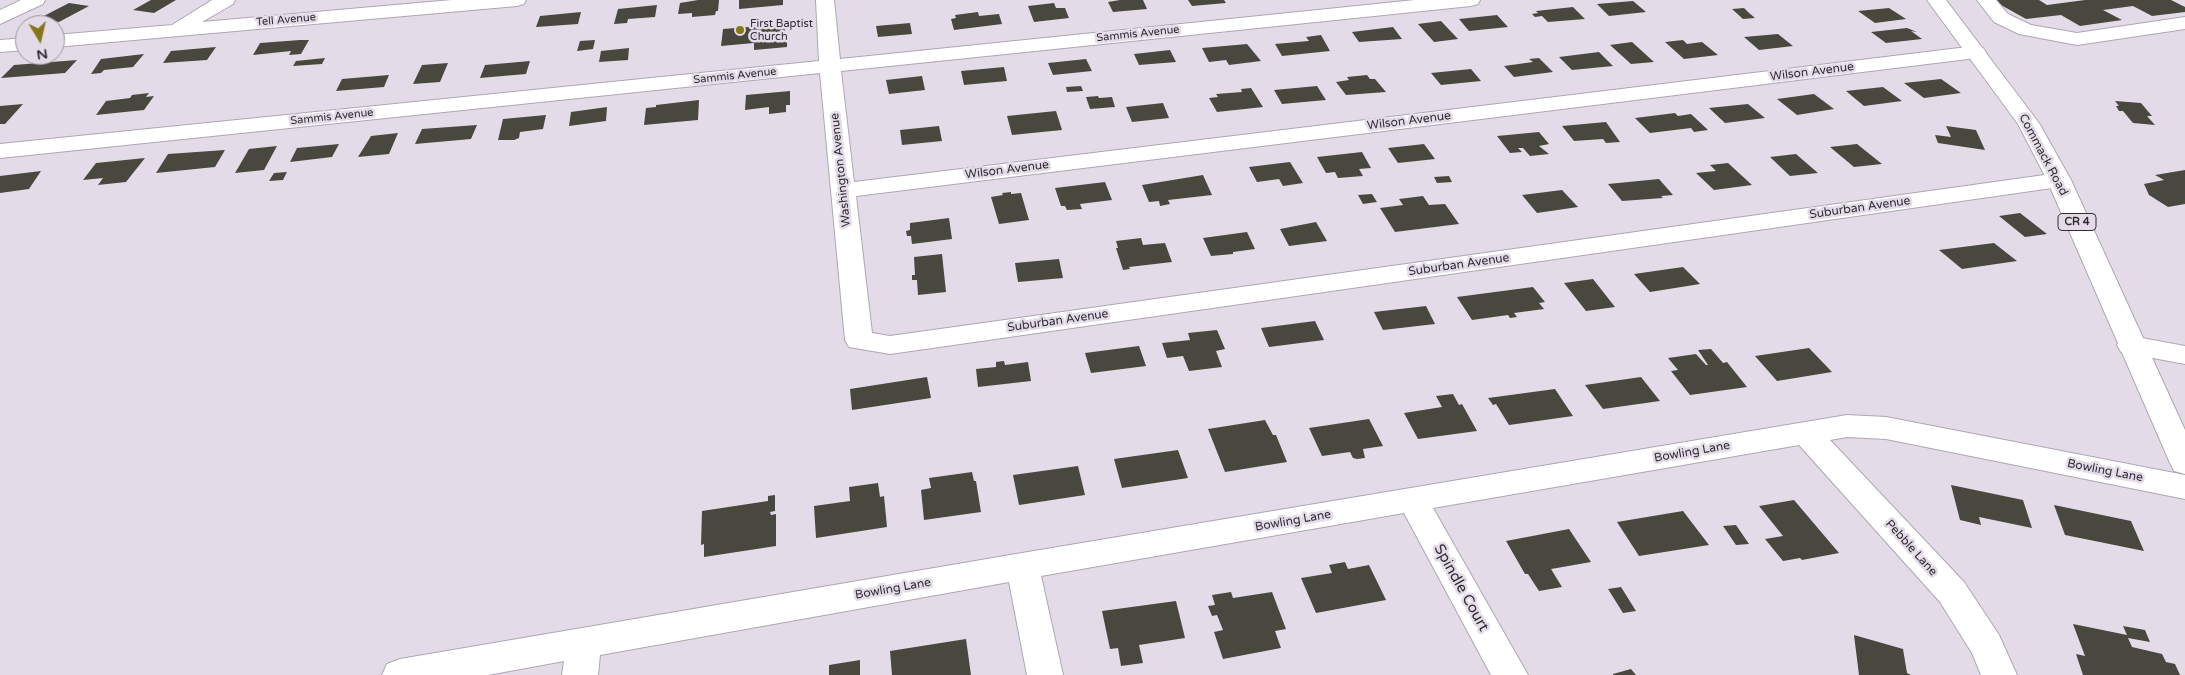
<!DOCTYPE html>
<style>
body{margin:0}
#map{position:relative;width:2185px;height:675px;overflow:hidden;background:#e3dce8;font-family:"Varela Round",sans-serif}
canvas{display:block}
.north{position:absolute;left:15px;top:15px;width:50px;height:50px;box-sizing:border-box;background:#e3dce8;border:1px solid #9b969f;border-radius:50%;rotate:171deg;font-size:14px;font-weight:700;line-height:20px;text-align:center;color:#2f2d31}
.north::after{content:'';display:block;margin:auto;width:18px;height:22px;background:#867619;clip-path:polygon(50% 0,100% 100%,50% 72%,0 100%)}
</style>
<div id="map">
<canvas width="2185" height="675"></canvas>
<div class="north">N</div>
</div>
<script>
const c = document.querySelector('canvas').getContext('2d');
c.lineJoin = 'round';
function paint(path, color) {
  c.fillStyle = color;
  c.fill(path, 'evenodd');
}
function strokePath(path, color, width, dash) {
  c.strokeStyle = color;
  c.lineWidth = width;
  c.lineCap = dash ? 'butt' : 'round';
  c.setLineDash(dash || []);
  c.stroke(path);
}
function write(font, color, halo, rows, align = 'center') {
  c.font = font + ' "Varela Round",sans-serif';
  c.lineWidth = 5;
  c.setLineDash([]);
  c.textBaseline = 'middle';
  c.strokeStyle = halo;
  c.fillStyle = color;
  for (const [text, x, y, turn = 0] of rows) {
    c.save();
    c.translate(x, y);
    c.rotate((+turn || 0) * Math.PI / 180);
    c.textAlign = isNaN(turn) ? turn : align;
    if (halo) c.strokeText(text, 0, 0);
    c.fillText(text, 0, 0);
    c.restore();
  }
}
paint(new Path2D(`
 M 151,0 L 176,0 L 154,13 L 133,10 Z
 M 698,0 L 719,0 L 718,11 L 716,11 L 715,15 L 692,17 L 692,13 L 678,14 L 680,3 Z
 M 739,0 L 783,0 L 783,5 L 739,9 Z
 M 1120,0 L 1143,0 L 1147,9 L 1113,12 L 1108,2 Z
 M 1188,0 L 1224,0 L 1226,3 L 1192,6 Z
 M 1992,0 L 2039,0 L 2047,5 L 2085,0 L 2171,0 L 2185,7 L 2185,12 L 2152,16 L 2133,6 L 2103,10 L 2122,20 L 2080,26 L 2061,15 L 2026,19 Z
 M 1633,1 L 1646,12 L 1609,16 L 1597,4 Z
 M 69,3 L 89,6 L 59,22 L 38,19 Z
 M 1054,3 L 1056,8 L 1065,8 L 1069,18 L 1034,22 L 1028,6 Z
 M 657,5 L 655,17 L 628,19 L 627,23 L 614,24 L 618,9 Z
 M 1573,7 L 1585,19 L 1548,22 L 1542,16 L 1535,17 L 1532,14 L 1538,13 L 1536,11 Z
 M 1744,8 L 1748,12 L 1755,18 L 1743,19 L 1732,9 Z
 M 1889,8 L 1906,19 L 1875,23 L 1858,11 Z
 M 581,12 L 578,24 L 536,27 L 540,16 Z
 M 978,12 L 979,16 L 999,14 L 1002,24 L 954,30 L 951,19 L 956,18 L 955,15 Z
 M 1497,15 L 1508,27 L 1469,31 L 1459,19 Z
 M 1441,21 L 1458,39 L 1434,42 L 1418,24 Z
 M 910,23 L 912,34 L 878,37 L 876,26 Z
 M 787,24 L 784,34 L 787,34 L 787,47 L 754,50 L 754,43 L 721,46 L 723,29 Z
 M 1393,27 L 1402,39 L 1359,42 L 1352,32 Z
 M 1907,28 L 1917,32 L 1911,31 L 1922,39 L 1886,43 L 1871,32 Z
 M 1778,34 L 1793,46 L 1759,50 L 1744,37 Z
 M 1321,35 L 1330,51 L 1282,56 L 1275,44 L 1309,41 L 1306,37 Z
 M 300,40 L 309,40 L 301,54 L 289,55 L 291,51 L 253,55 L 260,43 Z
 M 595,40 L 593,49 L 577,51 L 580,41 Z
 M 1683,40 L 1687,44 L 1702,42 L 1718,55 L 1684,59 L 1665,42 Z
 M 1632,42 L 1654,62 L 1631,64 L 1610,45 Z
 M 1247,44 L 1261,61 L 1229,65 L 1226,60 L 1209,62 L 1202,48 Z
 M 216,47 L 207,60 L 163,63 L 171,51 Z
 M 629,48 L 628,60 L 599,62 L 601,51 Z
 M 1170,50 L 1176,62 L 1139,65 L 1134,54 Z
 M 1599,52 L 1613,66 L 1572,70 L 1559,57 Z
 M 144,54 L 133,67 L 104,70 L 101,73 L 91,74 L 101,59 Z
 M 325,58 L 322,64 L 293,66 L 296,61 Z
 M 1539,58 L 1553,72 L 1514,77 L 1504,66 L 1533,62 L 1529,59 Z
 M 1086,59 L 1092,71 L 1053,75 L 1048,63 Z
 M 77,60 L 65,73 L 1,78 L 14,65 Z
 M 530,61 L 526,74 L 480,78 L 485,65 Z
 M 448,63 L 440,82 L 413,84 L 422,65 Z
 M 1004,67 L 1007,81 L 964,85 L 961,71 Z
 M 1471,69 L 1481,81 L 1441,85 L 1431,73 Z
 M 389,75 L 384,87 L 336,91 L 342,79 Z
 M 1367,75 L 1370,79 L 1375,79 L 1386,92 L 1346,95 L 1336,82 L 1349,80 L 1347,77 Z
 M 922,76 L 925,90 L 889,94 L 886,80 Z
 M 1941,79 L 1961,93 L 1924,98 L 1904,83 Z
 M 1081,86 L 1083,91 L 1067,92 L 1066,87 Z
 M 1317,86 L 1326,100 L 1282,104 L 1274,90 Z
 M 1883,87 L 1902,101 L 1864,106 L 1846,91 Z
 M 1251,88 L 1263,107 L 1217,112 L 1209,98 L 1218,97 L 1216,94 L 1242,92 L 1241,89 Z
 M 790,91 L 790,105 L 786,105 L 786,112 L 769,114 L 769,107 L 745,110 L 746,95 Z
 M 149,93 L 146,97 L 154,96 L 144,110 L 96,115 L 106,101 L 130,98 L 132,95 Z
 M 1814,94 L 1834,109 L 1797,115 L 1777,99 Z
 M 1098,96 L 1099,98 L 1112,97 L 1115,107 L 1090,109 L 1086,97 Z
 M 699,100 L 698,120 L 644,125 L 646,108 L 656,107 L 656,105 Z
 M 2115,101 L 2141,103 L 2152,116 L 2147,116 L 2155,125 L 2133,123 L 2123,111 L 2119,111 L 2116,106 L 2119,106 Z
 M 1163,103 L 1169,118 L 1132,122 L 1126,107 Z
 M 23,104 L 5,124 L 0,124 L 0,106 Z
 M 1748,104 L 1765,118 L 1725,123 L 1709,108 Z
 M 607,107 L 606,121 L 569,126 L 571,112 Z
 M 1056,111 L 1062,130 L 1012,135 L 1007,116 Z
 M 1675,113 L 1678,116 L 1691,114 L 1708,130 L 1694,132 L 1691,128 L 1650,133 L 1635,118 Z
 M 546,115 L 543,129 L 520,132 L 519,138 L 514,140 L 498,140 L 503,119 Z
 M 1606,122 L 1620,142 L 1606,143 L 1603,139 L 1574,141 L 1562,126 Z
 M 477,125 L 471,139 L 415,144 L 422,129 Z
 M 939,126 L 942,141 L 902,145 L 900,130 Z
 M 1946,126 L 1976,130 L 1985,150 L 1938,143 L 1935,135 L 1951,137 Z
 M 1539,132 L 1549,144 L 1539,146 L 1549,154 L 1530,156 L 1523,148 L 1518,148 L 1522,152 L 1510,153 L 1497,136 Z
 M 398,133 L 389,154 L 358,157 L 371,136 Z
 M 339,144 L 332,157 L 290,162 L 297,148 Z
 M 1424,144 L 1435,159 L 1398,163 L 1388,148 Z
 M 1857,144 L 1882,164 L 1854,167 L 1830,147 Z
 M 277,146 L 264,170 L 235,173 L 249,149 Z
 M 225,150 L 215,167 L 156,173 L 168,154 Z
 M 1362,152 L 1371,168 L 1359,169 L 1363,176 L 1338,178 L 1335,172 L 1326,173 L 1317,157 Z
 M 1796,154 L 1818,173 L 1790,176 L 1770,157 Z
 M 145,158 L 126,182 L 98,185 L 103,178 L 83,180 L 96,163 Z
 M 1290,162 L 1303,183 L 1283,186 L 1279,179 L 1257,182 L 1249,167 Z
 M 1728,163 L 1752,185 L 1714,190 L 1696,173 L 1716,171 L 1710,165 Z
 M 2185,170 L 2185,204 L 2168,207 L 2149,195 L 2144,184 L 2164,180 L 2155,175 Z
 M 41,171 L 29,189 L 0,193 L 0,176 Z
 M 287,172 L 283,180 L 269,181 L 274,173 Z
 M 1203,175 L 1212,195 L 1168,200 L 1170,204 L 1160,206 L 1159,201 L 1149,202 L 1142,185 Z
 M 1449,176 L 1452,182 L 1437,183 L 1434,177 Z
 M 1659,179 L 1673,195 L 1661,196 L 1663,198 L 1622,201 L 1608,184 Z
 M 1105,182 L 1112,200 L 1080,204 L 1082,209 L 1067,210 L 1065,206 L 1061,206 L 1055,188 Z
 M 1562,190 L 1578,207 L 1537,213 L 1522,195 Z
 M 1011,192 L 1011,194 L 1021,193 L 1029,220 L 999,224 L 991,197 L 1003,195 L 1002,193 Z
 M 1372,194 L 1377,202 L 1363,204 L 1358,195 Z
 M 1423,196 L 1429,205 L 1445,204 L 1459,224 L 1395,232 L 1380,208 L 1403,205 L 1399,199 Z
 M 2020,213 L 2047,234 L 2025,237 L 1999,216 Z
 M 949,218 L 952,239 L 912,244 L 911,236 L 907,236 L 906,231 L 910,230 L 910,223 Z
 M 1316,222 L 1327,241 L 1289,246 L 1280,229 Z
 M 1247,232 L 1255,249 L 1233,252 L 1233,254 L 1211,256 L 1203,238 Z
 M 1141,238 L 1143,245 L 1165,243 L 1172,262 L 1129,267 L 1130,269 L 1123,270 L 1116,248 L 1118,248 L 1116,241 Z
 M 1994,243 L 2017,261 L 1962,269 L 1939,250 Z
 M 942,254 L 946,292 L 918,295 L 917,280 L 912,280 L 912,275 L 915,275 L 914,257 Z
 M 1059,259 L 1063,278 L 1018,282 L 1015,263 Z
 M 1683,267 L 1700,284 L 1650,292 L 1634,274 Z
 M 1593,279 L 1615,307 L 1586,311 L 1564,283 Z
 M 1533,287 L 1545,302 L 1539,303 L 1544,309 L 1514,313 L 1517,317 L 1510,318 L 1508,315 L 1472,320 L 1457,297 Z
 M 1426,306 L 1435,324 L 1383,330 L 1374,312 Z
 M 1315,321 L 1324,340 L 1269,347 L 1261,328 Z
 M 1217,330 L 1225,349 L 1216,351 L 1222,367 L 1189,371 L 1183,356 L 1167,358 L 1162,343 L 1190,340 L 1188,333 Z
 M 1139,346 L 1146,366 L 1091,373 L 1085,353 Z
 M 1809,348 L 1832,372 L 1777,381 L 1755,356 Z
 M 1711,349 L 1723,363 L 1727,362 L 1747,387 L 1690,395 L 1671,371 L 1678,370 L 1668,358 L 1696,354 L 1706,365 L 1708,365 L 1698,350 Z
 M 1004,361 L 1005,365 L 1028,362 L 1031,381 L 978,387 L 976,369 L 996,367 L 996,362 Z
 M 927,377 L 931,398 L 852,410 L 850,389 Z
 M 1641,377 L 1660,401 L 1603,409 L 1585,385 Z
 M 1555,389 L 1573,416 L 1509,425 L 1496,404 L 1493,405 L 1488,398 Z
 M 1453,394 L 1459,405 L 1462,404 L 1477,431 L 1418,439 L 1404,413 L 1442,407 L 1436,396 Z
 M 1369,419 L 1383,446 L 1363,449 L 1365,458 L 1357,459 L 1353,458 L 1350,452 L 1322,456 L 1309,428 Z
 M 1265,420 L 1273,435 L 1276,435 L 1287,462 L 1225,472 L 1208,429 Z
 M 1178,450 L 1188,478 L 1122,488 L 1114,459 Z
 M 1078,466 L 1085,495 L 1019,505 L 1013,475 Z
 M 972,472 L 974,481 L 976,481 L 981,512 L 924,520 L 921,490 L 931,488 L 929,478 Z
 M 878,483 L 880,497 L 884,496 L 887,527 L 816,538 L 814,506 L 850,501 L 849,487 Z
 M 1951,485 L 2023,500 L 2032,528 L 1979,517 L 1981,525 L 1960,520 Z
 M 775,495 L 775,511 L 770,512 L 771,515 L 776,514 L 776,546 L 704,557 L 704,544 L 701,545 L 702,511 L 768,501 L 768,496 Z
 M 1794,500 L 1839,553 L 1802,560 L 1800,558 L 1783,561 L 1765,539 L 1783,536 L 1759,506 Z
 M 2054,505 L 2131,521 L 2144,551 L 2065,535 Z
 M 1683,511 L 1709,545 L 1639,556 L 1617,522 Z
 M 1736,525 L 1749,544 L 1736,545 L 1723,526 Z
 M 1569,529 L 1591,562 L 1551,569 L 1562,587 L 1539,591 L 1528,574 L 1525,574 L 1506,541 Z
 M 1345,562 L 1348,569 L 1369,565 L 1386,600 L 1316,613 L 1301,578 L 1332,573 L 1329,565 Z
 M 1621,587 L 1636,611 L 1623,613 L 1608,589 Z
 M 1231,592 L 1233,598 L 1272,592 L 1286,629 L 1275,631 L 1281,648 L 1223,659 L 1214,632 L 1223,630 L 1217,615 L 1212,616 L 1208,606 L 1215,605 L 1212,595 Z
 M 1176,601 L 1185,638 L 1139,645 L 1143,663 L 1121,666 L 1118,648 L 1110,649 L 1102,611 Z
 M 2073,624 L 2127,635 L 2123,626 L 2145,630 L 2150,642 L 2128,638 L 2132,647 L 2162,654 L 2166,662 L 2175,664 L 2180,675 L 2083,675 L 2076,654 L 2085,656 Z
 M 1854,635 L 1903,649 L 1907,673 L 1911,675 L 1859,675 Z
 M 966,639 L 971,675 L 892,675 L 890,651 Z
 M 860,660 L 860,675 L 829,675 L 829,665 Z
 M 1631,669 L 1636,675 L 1613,675 L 1613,674 Z`), '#49483e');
const minor = new Path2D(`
 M 21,0 L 45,0 L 43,4 L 0,24 L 0,10 Z
 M 212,0 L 235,0 L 233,4 L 202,22 L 452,0 L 526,0 L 524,4 L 517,6 L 55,47 L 55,35 L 172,25 Z
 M 816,0 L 834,0 L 840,59 L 1415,0 L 1480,0 L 1478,4 L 1471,6 L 841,71 L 854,182 L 1976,46 L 1983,48 L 1986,52 L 1983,56 L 1976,58 L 856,196 L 872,333 L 890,336 L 2059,173 L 2067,175 L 2071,180 L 2067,185 L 2059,187 L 890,354 L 849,347 L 845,340 L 820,73 L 0,158 L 0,144 L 819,61 Z
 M 1977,0 L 1996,0 L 2008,14 L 2031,25 L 2077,33 L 2185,17 L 2185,29 L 2077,45 L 2019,34 L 1994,22 Z
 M 25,38 L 25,50 L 0,52 L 0,40 Z
 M 2131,336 L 2185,346 L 2185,364 L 2121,352 L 2117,345 L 2121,338 Z
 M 1847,415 L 1886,417 L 2185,475 L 2185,499 L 1886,439 L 1847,437 L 1830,440 L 1964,582 L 1999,635 L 2017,675 L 1981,675 L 1972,653 L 1940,602 L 1799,445 L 1433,508 L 1528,675 L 1491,675 L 1404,513 L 1041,576 L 1063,675 L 1027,675 L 1009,582 L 600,655 L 598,675 L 562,675 L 564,661 L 488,675 L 382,675 L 387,664 L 400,659 L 1022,553 Z`);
const major = new Path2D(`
 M 1927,0 L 1946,0 L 2039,123 L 2071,180 L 2185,430 L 2185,474 L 2174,471 L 2170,463 L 2047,180 L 2018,124 Z`);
strokePath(minor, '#ada7b2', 2);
strokePath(major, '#ada7b2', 2);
paint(minor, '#fff');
paint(major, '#fff');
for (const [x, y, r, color] of [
 [740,30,5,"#867619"]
]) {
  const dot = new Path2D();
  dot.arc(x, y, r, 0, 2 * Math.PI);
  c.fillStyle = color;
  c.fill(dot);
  strokePath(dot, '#e3dce8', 2);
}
write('11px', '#2f2d31', '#e3dce8', [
 ["Tell Avenue",286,20,-5],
 ["Sammis Avenue",1138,34,-6],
 ["Sammis Avenue",735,76,-6],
 ["Sammis Avenue",332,117,-6]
]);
write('11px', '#2f2d31', '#e3dce8', [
 ["First Baptist",750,24],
 ["Church",750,37]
], 'left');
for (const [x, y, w] of [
 [2077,222,38]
]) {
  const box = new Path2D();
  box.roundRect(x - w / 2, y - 8.5, w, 17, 4);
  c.fillStyle = '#e3dce8';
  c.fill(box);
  strokePath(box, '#2f2d31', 1);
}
write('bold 11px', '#2f2d31', null, [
 ["CR 4",2077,222]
]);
write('12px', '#2f2d31', '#e3dce8', [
 ["Wilson Avenue",1812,72,-7],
 ["Wilson Avenue",1409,121,-7],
 ["Commack Road",2043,155,62],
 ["Washington Avenue",841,170,-96],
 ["Wilson Avenue",1007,170,-7],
 ["Suburban Avenue",1860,208,-8],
 ["Suburban Avenue",1459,265,-8],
 ["Suburban Avenue",1058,321,-8],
 ["Bowling Lane",1692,452,-10],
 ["Bowling Lane",2105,471,11],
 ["Bowling Lane",1293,521,-10],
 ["Pebble Lane",1911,548,48],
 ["Bowling Lane",893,589,-10]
]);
write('15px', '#2f2d31', '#e3dce8', [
 ["Spindle Court",1461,588,61]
]);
</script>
